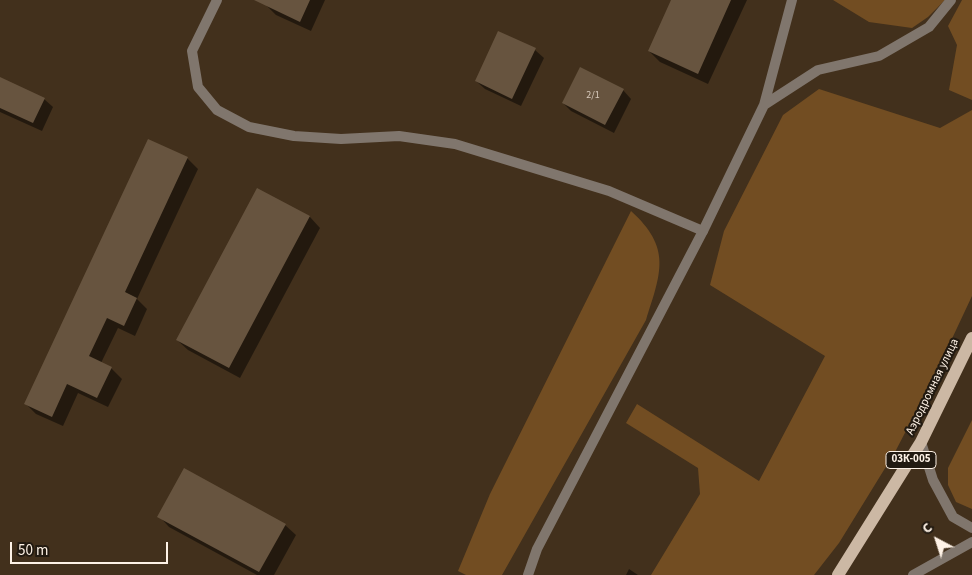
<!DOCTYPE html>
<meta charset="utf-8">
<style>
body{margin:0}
#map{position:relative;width:972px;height:575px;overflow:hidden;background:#42301c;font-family:"Source Sans 3",sans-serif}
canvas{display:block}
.north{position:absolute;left:912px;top:515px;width:50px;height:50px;-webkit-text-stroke:4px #221a11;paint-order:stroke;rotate:320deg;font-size:14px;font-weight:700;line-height:20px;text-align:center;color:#fef2e6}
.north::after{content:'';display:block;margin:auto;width:18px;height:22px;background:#fef2e6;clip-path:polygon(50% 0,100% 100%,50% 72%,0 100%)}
.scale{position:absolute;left:10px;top:542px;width:158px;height:22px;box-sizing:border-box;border:2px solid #fef2e6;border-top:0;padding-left:6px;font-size:15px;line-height:18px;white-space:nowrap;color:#fef2e6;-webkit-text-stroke:4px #221a11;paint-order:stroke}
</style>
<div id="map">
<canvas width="972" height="575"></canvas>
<div class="north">С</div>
<div class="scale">50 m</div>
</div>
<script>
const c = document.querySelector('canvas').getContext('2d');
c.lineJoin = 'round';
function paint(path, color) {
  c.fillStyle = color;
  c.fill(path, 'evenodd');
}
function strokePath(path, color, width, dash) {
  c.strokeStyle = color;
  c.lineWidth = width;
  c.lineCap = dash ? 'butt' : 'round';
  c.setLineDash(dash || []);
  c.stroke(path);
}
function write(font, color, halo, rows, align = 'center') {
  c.font = font + ' "Source Sans 3",sans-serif';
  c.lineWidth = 4.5;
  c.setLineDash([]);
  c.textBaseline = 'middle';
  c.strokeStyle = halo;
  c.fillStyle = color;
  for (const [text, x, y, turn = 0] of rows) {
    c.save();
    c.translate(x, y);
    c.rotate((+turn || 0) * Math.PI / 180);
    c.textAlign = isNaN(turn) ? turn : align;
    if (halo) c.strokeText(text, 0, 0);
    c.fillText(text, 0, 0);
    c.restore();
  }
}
paint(new Path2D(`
 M 833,0 L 945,0 L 928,17 L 912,28 L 869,22 Z
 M 962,0 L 972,0 L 972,100 L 949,90 L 957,45 L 948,26 Z
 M 819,89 L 940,128 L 972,110 L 972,296 L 934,377 L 895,452 L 839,543 L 814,575 L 651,575 L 700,494 L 698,468 L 626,423 L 637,404 L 759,481 L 825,356 L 710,285 L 724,231 L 783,115 Z
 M 631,211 C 672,248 661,273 646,320 L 502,575 L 466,575 L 458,571 L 490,494 Z
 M 972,420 L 972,509 L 956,502 L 948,485 L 948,468 Z`), '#724d22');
paint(new Path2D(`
 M 267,0 L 325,0 L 311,31 L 276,15 L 265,4 Z
 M 673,0 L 747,0 L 708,84 L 660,62 L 649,51 Z
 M 535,50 L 544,58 L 521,106 L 485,89 L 476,81 Z
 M 0,79 L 44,99 L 53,107 L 42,131 L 0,112 Z
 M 623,90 L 631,99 L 614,133 L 571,111 L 563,103 Z
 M 187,158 L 198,169 L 137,299 L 147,309 L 135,336 L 118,328 L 101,363 L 111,368 L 122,379 L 108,407 L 78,393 L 63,426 L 36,414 L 25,403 Z
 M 257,190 L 310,217 L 320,228 L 240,378 L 188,350 L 177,340 Z
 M 159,516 L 285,525 L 296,535 L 274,575 L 257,575 L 169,527 Z
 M 629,569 L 638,575 L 626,575 Z`), '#0007');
paint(new Path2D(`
 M 254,0 L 310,0 L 300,22 Z
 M 671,0 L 731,0 L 698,74 L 648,51 Z
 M 498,31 L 536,48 L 512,99 L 475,81 Z
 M 580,67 L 624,89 L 605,125 L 562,103 Z
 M 0,77 L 45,98 L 33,123 L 0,108 Z
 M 148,139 L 188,157 L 125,292 L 137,298 L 124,326 L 107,318 L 89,356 L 112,367 L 97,398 L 67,384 L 52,417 L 24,404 Z
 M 257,188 L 310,216 L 229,368 L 176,340 Z
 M 184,468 L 286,524 L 259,572 L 157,517 Z`), '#67543f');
strokePath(new Path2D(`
 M 217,0 L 192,51 L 198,87 L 217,110 L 249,127 L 294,136 L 341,139 L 399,136 L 455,144 L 609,191 L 703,231
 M 921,442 L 933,480 L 953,517 L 972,528
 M 913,575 L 972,542`), '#80766d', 10);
strokePath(new Path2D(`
 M 764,105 L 792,0
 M 528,575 L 537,549 L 703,231 L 764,105 L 818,70 L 879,56 L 929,27 L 951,0`), '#80766d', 10);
strokePath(new Path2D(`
 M 838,575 L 921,442 L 972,338`), '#ccb8a4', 12);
write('10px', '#d8cabc', null, [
 ["2/1",593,96]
]);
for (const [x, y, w] of [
 [911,460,50]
]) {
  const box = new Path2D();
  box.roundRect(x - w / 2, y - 8.5, w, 17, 4);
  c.fillStyle = '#221a11';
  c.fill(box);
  strokePath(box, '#fef2e6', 1);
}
write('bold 11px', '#fef2e6', null, [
 ["03К-005",911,460]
]);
write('12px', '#fef2e6', '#221a11', [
 ["Аэродромная улица",933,387,-64]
]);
</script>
